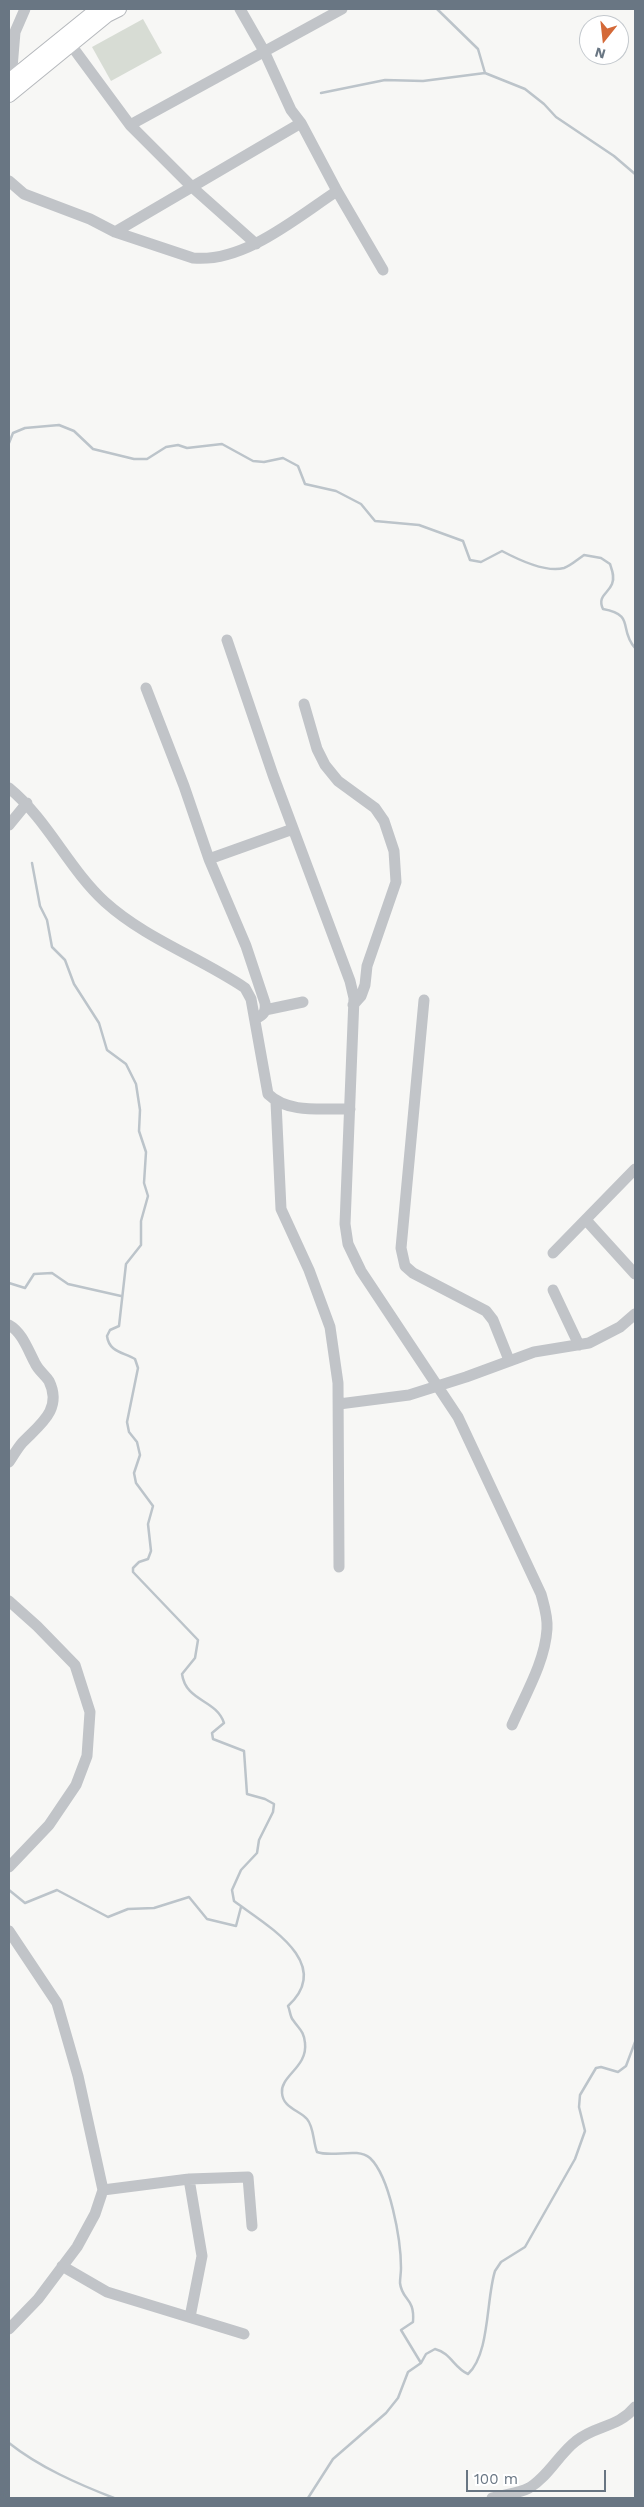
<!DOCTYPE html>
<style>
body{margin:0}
#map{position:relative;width:644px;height:2507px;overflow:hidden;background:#f7f7f5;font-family:"Work Sans",sans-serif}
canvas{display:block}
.frame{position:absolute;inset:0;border:10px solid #697683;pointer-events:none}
.north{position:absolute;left:579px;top:15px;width:50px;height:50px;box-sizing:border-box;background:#fff;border:1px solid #c3c8cd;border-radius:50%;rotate:196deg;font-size:14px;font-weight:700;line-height:20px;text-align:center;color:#697683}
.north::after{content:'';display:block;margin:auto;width:18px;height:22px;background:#d46938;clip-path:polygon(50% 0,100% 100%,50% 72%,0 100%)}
.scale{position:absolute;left:466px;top:2470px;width:140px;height:22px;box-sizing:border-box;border:2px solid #697683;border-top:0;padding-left:6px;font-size:15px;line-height:18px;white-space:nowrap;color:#697683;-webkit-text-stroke:4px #fff;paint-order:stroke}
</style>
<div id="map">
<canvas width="644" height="2507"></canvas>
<div class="frame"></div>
<div class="north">N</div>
<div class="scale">100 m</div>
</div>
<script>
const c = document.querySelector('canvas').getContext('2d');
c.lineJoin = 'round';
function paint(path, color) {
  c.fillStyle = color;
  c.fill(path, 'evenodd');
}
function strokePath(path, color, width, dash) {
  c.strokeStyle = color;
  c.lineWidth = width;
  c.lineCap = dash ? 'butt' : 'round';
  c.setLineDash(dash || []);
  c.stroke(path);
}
paint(new Path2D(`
 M 143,19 L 162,53 L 111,81 L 92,47 Z`), '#d7dcd4');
strokePath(new Path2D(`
 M 437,9 L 478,49 L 485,73
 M 321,93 L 385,80 L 423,81 L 485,73 L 525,89 L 544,104 L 556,117 L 614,156 L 635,174
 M 9,443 L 13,433 L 25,428 L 59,425 L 74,431 L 93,449 L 134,459 L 147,459 L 166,447 L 178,445 L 187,448 L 222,444 L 253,461 L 264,462 L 283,458 L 298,466 L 305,484 L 336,491 L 361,504 L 375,521 L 419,525 L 463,541 L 470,560 L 481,562 L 502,551 C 517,559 546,573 564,568 C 570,566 578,559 584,555 L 601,558 L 610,564 C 612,570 615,577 612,584 C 608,594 597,596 603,609 C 636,615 618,629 635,648
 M 32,863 L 40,906 L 47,920 L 52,947 L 65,960 L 74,984 L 99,1023 L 107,1050 L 126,1064 L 136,1084 L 140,1110 L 139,1131 L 146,1152 L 144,1183 L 148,1196 L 141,1221 L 141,1245 L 126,1264 L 119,1326 L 110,1330 L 107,1336 C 109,1352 123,1352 135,1359 L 138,1368 L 127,1422 L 129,1432 L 137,1442 L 140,1455 L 134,1473 L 136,1483 L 153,1506 L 148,1524 L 151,1551 L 148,1559 L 139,1562 L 133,1568 L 133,1572 L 198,1640 L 195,1658 L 182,1674 C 186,1702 216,1699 224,1723 L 212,1733 L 213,1739 L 244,1751 L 247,1794 L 265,1799 L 274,1804 L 273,1812 L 259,1840 L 257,1853 L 241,1870 L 232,1890 L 234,1901 C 266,1925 335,1963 288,2006 C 290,2010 290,2017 293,2020 C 299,2029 304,2031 305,2043 C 308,2067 280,2076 282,2093 C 283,2108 299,2110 307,2119 C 314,2127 313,2142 317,2152 C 333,2158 357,2147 370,2158 C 390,2177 401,2240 401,2268 C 401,2273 400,2278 400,2283 C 402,2301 415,2297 413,2322 L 401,2330 L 421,2363
 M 9,1283 L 25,1288 L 34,1274 L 52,1273 L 68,1284 L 121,1296
 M 9,1890 L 25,1903 L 57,1890 L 108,1917 L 128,1909 L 154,1908 L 189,1897 L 207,1919 L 236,1926 L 241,1907
 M 9,2443 C 39,2467 78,2484 114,2498
 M 308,2498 L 333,2459 L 386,2413 L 398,2398 L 408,2372 L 421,2363 L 426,2354 L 435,2349 C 451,2353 454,2368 468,2374 C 490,2354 486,2299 495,2271 L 501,2262 L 525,2247 L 575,2159 L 585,2131 L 579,2107 L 580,2095 L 596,2068 L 601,2067 L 618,2072 L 626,2066 L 635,2042`), '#bcc4ca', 2.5);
const major = new Path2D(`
 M 9,81 L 98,9
 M 9,95 L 107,15 L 119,9`);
strokePath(major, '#b5b8bc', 16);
strokePath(new Path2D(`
 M 240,9 L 264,51 L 291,110 L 301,123 L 337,191 L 383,270
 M 71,45 L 130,125 L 192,187 L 256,244
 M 11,80 L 15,32 L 25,9
 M 130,125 L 342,9
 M 9,181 L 24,194 L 90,219 L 115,232 L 193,258 C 244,263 296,218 337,191
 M 115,232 L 301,123
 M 227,640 L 273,775 L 350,981 L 354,998 L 345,1224 L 348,1244 L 361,1271 L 458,1417 L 541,1594 C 544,1605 548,1617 547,1629 C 545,1662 525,1695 512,1725
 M 146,688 L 184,786 L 209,859 L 246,946 L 265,1003 C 266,1012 264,1015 255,1019
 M 304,704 L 317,749 L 325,765 L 338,781 L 375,808 L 384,821 L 394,851 L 396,882 L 367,966 L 365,985 L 361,996 L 353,1005
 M 9,788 C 48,820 68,868 105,902 C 146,939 199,957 245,988 L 251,999 L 268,1094 C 288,1114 324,1108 350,1109
 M 9,825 L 27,803
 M 209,859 L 293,829
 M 424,1000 L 401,1248 L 405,1266 L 413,1273 L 486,1311 L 493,1320 L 509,1360
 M 265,1010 L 303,1002
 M 276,1102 L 281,1209 L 309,1270 L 330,1327 L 338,1383 L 339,1567
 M 586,1220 L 635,1274
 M 553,1253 L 635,1169
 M 553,1290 L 579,1345
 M 9,1325 C 22,1332 28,1350 35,1363 C 38,1370 45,1375 49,1381 C 63,1410 39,1425 22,1443 C 17,1449 13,1456 9,1462
 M 339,1404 L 409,1395 L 466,1377 L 534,1352 L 589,1343 L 620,1327 L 635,1314
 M 9,1601 L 37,1626 L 75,1665 L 90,1712 L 87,1756 L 76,1785 L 49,1825 L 9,1867
 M 9,1931 L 57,2003 L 78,2076 L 103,2190 L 95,2214 L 77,2247 L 38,2299 L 9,2329
 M 189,2179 L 202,2256 L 190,2317
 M 103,2190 L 189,2179 L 248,2177 L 252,2226
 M 62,2266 L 107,2292 L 244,2334
 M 492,2498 C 505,2494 517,2494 529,2488 C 548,2477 559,2454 576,2441 C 595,2425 618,2428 635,2407`), '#c1c4c8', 11);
strokePath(major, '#fff', 14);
</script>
